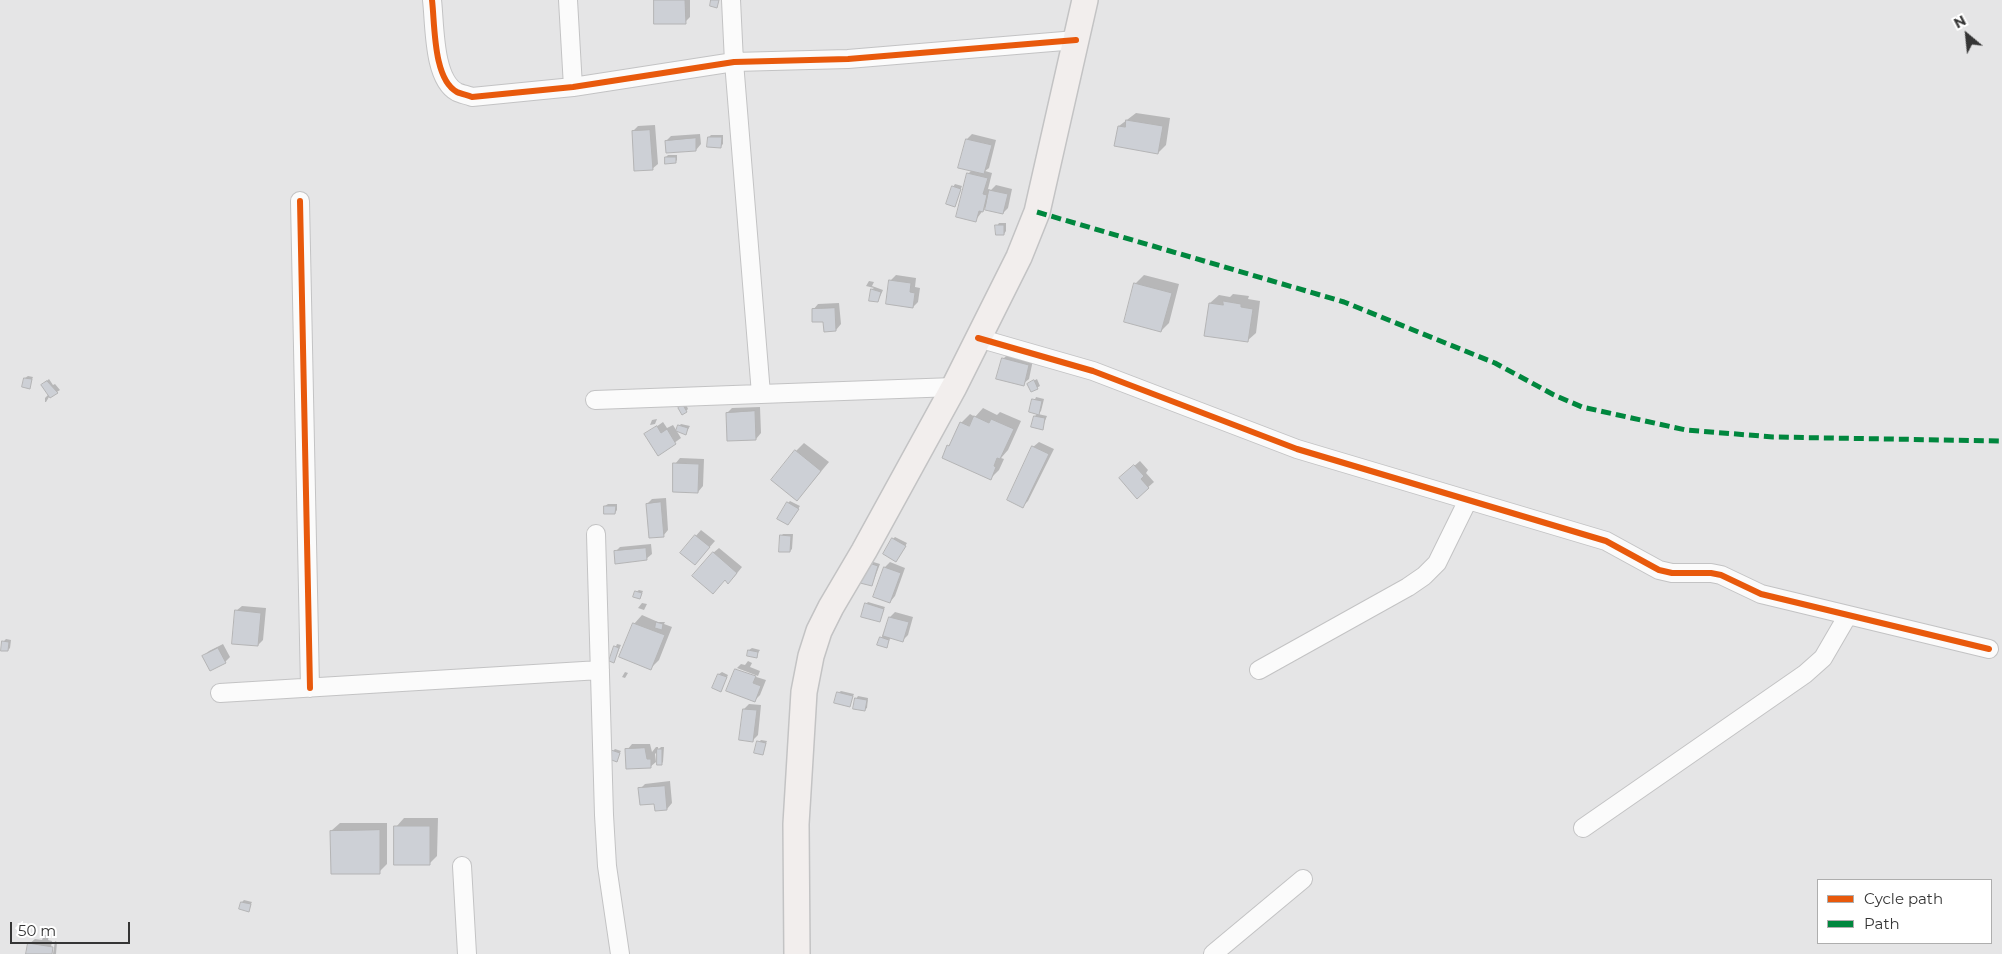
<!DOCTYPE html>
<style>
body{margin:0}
#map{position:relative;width:2002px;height:954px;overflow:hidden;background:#e5e5e6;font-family:Montserrat,sans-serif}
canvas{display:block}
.legend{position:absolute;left:1817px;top:879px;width:175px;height:65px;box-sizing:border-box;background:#fff;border:1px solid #aeaeae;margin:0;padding:6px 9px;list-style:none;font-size:15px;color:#353535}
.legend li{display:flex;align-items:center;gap:10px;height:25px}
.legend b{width:25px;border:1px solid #aeaeae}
.north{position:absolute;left:1942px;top:10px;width:50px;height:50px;-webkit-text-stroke:4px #fff;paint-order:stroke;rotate:332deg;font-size:14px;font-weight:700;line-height:20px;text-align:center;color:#353535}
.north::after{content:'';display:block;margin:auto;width:18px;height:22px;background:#353535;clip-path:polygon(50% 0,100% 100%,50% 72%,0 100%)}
.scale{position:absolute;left:10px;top:922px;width:120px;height:22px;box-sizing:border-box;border:2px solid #353535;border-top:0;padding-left:6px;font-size:15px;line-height:18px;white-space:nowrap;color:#353535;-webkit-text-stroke:4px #fff;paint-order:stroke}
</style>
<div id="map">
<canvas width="2002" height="954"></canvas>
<ul class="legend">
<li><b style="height:6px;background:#e8590c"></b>Cycle path</li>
<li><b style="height:6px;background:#00873e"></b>Path</li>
</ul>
<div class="north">N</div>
<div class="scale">50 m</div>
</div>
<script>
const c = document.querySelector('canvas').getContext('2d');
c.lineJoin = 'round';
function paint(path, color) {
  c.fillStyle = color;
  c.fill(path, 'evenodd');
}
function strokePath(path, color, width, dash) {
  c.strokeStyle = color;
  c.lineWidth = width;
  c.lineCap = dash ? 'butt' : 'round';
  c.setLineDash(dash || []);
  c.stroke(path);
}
paint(new Path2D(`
 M 655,0 L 690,0 L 690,17 L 685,22 Z
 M 1136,113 L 1170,118 L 1166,145 L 1158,153 L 1116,145 L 1119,126 Z
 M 655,125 L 658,164 L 652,169 L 633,131 L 638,126 Z
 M 700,134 L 701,144 L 696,150 L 666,141 L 671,136 Z
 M 972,134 L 996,140 L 989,168 L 985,171 L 992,173 L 988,189 L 991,190 L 996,185 L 1012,189 L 1008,208 L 1003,213 L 987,205 L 975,221 L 968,174 L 972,170 L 967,139 Z
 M 711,135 L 723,135 L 723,144 L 721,146 L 709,137 Z
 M 668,155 L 677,155 L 677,160 L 675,162 L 666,157 Z
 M 955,184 L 962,186 L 955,205 L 953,187 Z
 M 999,223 L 1006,223 L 1006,231 L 1004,234 L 997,226 Z
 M 896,275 L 916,278 L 915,287 L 920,288 L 918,302 L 913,307 L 887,303 L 891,280 Z
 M 1144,275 L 1179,284 L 1169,323 L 1161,331 L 1125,321 L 1136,283 Z
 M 869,281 L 874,282 L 872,286 L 883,290 L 878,301 L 872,289 L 874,288 L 866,286 Z
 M 1233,294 L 1249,296 L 1248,299 L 1260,301 L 1256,333 L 1247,341 L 1206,335 L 1210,303 L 1219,295 L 1230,297 Z
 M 839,303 L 841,324 L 836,330 L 813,310 L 818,304 Z
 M 1008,354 L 1033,360 L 1029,379 L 1023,384 L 1003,359 Z
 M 28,376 L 33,377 L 29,387 L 25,378 Z
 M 49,379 L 53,385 L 55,384 L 60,390 L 49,397 L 46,402 L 45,402 L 45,398 L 49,394 L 44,383 Z
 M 1037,379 L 1040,386 L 1031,391 L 1028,384 Z
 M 1036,397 L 1044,399 L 1041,411 L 1038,414 L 1047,416 L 1042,428 L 1035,416 L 1038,413 L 1030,411 Z
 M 686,404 L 688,409 L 686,411 L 680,408 Z
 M 760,407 L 761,433 L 756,439 L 727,413 L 732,408 Z
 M 983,408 L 997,415 L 1000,412 L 1021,421 L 1008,450 L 1001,458 L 1004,459 L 999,470 L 991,478 L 948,446 L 953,441 L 961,423 L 970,414 L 975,417 Z
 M 657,419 L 655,424 L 650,425 L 652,420 Z
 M 663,422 L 667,428 L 673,425 L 681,438 L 659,454 L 646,434 Z
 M 681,424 L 690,426 L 686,433 L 679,426 Z
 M 1039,442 L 1054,449 L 1028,501 L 1023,506 L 1033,447 Z
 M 804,443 L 829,462 L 797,500 L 796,451 Z
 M 680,458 L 704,459 L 703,486 L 698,492 L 675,464 Z
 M 1140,461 L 1148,470 L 1146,473 L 1154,482 L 1137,497 L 1126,473 Z
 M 666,498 L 668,530 L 663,536 L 647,504 L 652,499 Z
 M 790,501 L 800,506 L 788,524 L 788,503 Z
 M 608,504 L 617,504 L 617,510 L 615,513 L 605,506 Z
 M 701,530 L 715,541 L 700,558 L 681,553 Z
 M 783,534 L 793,534 L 792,549 L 790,551 L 781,536 Z
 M 895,537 L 907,543 L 898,558 L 893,539 Z
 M 651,544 L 652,554 L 646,559 L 615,552 L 620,547 Z
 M 719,548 L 742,567 L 734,577 L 725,579 L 713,553 Z
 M 870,561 L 880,564 L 872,585 Z
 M 890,562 L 905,568 L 895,596 L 890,602 L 885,567 Z
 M 639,590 L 643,591 L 640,598 L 636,592 Z
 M 868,602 L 885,607 L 879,621 L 866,604 Z
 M 642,603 L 647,604 L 644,610 L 638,608 Z
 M 242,606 L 266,608 L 263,640 L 258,645 L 236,611 Z
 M 895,612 L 913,617 L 908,635 L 903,640 L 891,637 L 886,647 L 879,644 L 890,617 Z
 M 642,615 L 658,622 L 665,622 L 664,624 L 672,627 L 659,660 L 651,668 L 634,624 Z
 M 6,639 L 11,640 L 10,648 L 8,650 L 3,642 Z
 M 223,644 L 230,657 L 225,662 L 204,656 L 209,651 Z
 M 617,644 L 621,645 L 614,661 L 610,660 Z
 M 752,648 L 760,650 L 756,656 L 749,650 Z
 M 748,661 L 752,663 L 750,667 L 760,671 L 758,676 L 737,668 L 741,664 L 745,665 Z
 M 737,668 L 737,671 L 766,680 L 760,695 L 755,700 L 728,691 Z
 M 625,672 L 628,673 L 625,678 L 622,677 Z
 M 722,672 L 728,675 L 721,690 L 719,674 Z
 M 841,691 L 854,694 L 849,706 L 838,693 Z
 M 858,696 L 868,698 L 867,708 L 864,710 L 856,699 Z
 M 749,704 L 761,705 L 758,735 L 753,740 L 744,709 Z
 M 761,740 L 767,741 L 762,754 L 759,742 Z
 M 632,744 L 650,744 L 652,752 L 656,747 L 658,747 L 658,750 L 661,747 L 664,747 L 663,762 L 661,764 L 659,750 L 655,754 L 656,762 L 650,767 L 627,750 Z
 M 615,749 L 621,751 L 616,760 L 613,751 Z
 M 670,781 L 672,803 L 667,809 L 655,802 L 640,789 L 645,784 Z
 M 404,818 L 438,818 L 437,856 L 429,864 L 396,827 Z
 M 340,823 L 387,823 L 387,864 L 379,872 L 331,831 Z
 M 244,900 L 252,902 L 248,910 L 242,902 Z
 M 44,935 L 49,935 L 48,940 L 52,941 L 50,954 L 28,954 L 29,944 L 35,939 L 42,940 Z
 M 55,941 L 57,942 L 56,954 L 53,954 Z`), '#0003');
const building = new Path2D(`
 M 654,0 L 685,0 L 686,24 L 654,24 Z
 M 711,0 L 719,0 L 717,8 L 710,6 Z
 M 1126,120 L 1163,126 L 1158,154 L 1114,146 L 1118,126 L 1125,127 Z
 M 650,130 L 653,170 L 634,171 L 632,131 Z
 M 708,137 L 722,137 L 721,148 L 707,147 Z
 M 696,138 L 696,151 L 666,153 L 665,141 Z
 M 966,139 L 992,145 L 984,174 L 958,168 Z
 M 665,157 L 676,157 L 676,163 L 665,164 Z
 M 967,173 L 988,178 L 983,194 L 987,195 L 983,212 L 979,211 L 976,222 L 956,217 Z
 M 952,186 L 961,189 L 955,207 L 946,204 Z
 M 989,190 L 1008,194 L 1003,214 L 985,210 Z
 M 995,225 L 1004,225 L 1004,235 L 996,235 Z
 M 889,280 L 911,283 L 910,292 L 915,293 L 913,308 L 886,304 Z
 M 1134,283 L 1172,293 L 1161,332 L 1124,322 Z
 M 871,289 L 881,292 L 878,302 L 869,301 Z
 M 1223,301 L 1241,304 L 1241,307 L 1253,309 L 1248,342 L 1204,336 L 1209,303 L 1223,305 Z
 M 835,308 L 836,331 L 824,332 L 823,322 L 812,322 L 812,309 Z
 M 1002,358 L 1029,365 L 1024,386 L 996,379 Z
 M 24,378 L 32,379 L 30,389 L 22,387 Z
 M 1034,380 L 1038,389 L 1031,392 L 1027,384 Z
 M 47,381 L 58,393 L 50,398 L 41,385 Z
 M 1032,399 L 1042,401 L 1039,415 L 1029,412 Z
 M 683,405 L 687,412 L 682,415 L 678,408 Z
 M 755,411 L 756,440 L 727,441 L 726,413 Z
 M 974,416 L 989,423 L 991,419 L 1014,429 L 1000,459 L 997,458 L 994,466 L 996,467 L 991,480 L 942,458 L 947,445 L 949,446 L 960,422 L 969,426 Z
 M 1034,416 L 1045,418 L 1043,430 L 1031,427 Z
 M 678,425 L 688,428 L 686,435 L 676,431 Z
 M 657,426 L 661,433 L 667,429 L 676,444 L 658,456 L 644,434 Z
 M 1032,446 L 1049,454 L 1023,508 L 1007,500 Z
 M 795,450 L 821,471 L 797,501 L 771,480 Z
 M 673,463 L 699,464 L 698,493 L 673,492 Z
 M 1134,465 L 1144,476 L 1141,479 L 1149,488 L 1137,499 L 1119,478 Z
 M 661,502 L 664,537 L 649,538 L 646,504 Z
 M 787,502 L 799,509 L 788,525 L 777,519 Z
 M 604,506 L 616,506 L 615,514 L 604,514 Z
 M 695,535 L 710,547 L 695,565 L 680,553 Z
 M 780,535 L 791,536 L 790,552 L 779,552 Z
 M 892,538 L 906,546 L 896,562 L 883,554 Z
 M 646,548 L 647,560 L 615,564 L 614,551 Z
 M 713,552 L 737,573 L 728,584 L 725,580 L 713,594 L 692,576 Z
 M 866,562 L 878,566 L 872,586 L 860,583 Z
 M 884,567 L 901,573 L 890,603 L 873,597 Z
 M 635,591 L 642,593 L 640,599 L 633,597 Z
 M 865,603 L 884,609 L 880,622 L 861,617 Z
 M 235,610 L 261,613 L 258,646 L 232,644 Z
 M 889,617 L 909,622 L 903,642 L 883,636 Z
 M 656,622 L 663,624 L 662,630 L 655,628 Z
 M 633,623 L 665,635 L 651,670 L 619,657 Z
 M 880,637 L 889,640 L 887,648 L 877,645 Z
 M 2,641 L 9,642 L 8,651 L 1,651 Z
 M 614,646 L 619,648 L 614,663 L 609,661 Z
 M 218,648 L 226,663 L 210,671 L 202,656 Z
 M 748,650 L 758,652 L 757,658 L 747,656 Z
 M 735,669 L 756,676 L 753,683 L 761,686 L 755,702 L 726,691 Z
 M 718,674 L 727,677 L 721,692 L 712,688 Z
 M 837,692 L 853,696 L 850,707 L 834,703 Z
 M 855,698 L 867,700 L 865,711 L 853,709 Z
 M 743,709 L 757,710 L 753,742 L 739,740 Z
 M 757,741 L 766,743 L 763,755 L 754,753 Z
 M 645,748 L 647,759 L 651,759 L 651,768 L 626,769 L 625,749 Z
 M 657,749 L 662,749 L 662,765 L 657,765 Z
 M 611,750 L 620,753 L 617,762 L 609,759 Z
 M 665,786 L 667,810 L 655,811 L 654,804 L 640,805 L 638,788 Z
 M 394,826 L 430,826 L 430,865 L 394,865 Z
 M 380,830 L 380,874 L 331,874 L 330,831 Z
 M 241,902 L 251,904 L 249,912 L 239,909 Z
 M 28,943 L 53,947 L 52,954 L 26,954 Z`);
paint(building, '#cdd0d6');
strokePath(building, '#b4b4b5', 1);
const minor = new Path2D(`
 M 432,0 C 435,25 433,79 457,92 C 461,94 467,95 472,97 L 573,87 L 734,62 L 848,59 L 1076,40
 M 568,0 L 573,87
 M 731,0 L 734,62 L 761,394
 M 300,201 L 310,688
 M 978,338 L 1093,371 L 1297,449 L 1606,541 L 1659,570 L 1672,573 L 1711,573 L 1721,575 L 1761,594 L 1989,649
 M 595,400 L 954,387
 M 596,534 L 604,815 L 607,866 L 620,954
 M 1259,670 L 1408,587 L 1424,576 L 1437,563 L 1468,500
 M 220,693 L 600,670
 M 1583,828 L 1805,674 L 1823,658 L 1848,615
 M 462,866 L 467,954
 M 1213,954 L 1303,879`);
const secondary = new Path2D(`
 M 797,954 L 796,824 L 804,692 L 811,656 L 819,631 L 831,607 L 864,551 L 954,387 L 1019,257 L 1037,212 L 1085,0`);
strokePath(minor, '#c3c3c4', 20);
strokePath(secondary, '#c3c3c4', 28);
strokePath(minor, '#fbfbfb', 18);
strokePath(secondary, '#f2eeed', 25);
strokePath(new Path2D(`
 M 1037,212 L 1344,302 L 1495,363 L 1554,395 L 1582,407 L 1686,430 L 1773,437 L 2002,441`), '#00873e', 5, [10, 5]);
strokePath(new Path2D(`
 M 432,0 C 435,25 433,79 457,92 C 461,94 467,95 472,97 L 573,87 L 734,62 L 848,59 L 1076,40
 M 300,201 L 310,688
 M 978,338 L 1093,371 L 1297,449 L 1606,541 L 1659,570 L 1672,573 L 1711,573 L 1721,575 L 1761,594 L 1989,649`), '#e8590c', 6);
</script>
